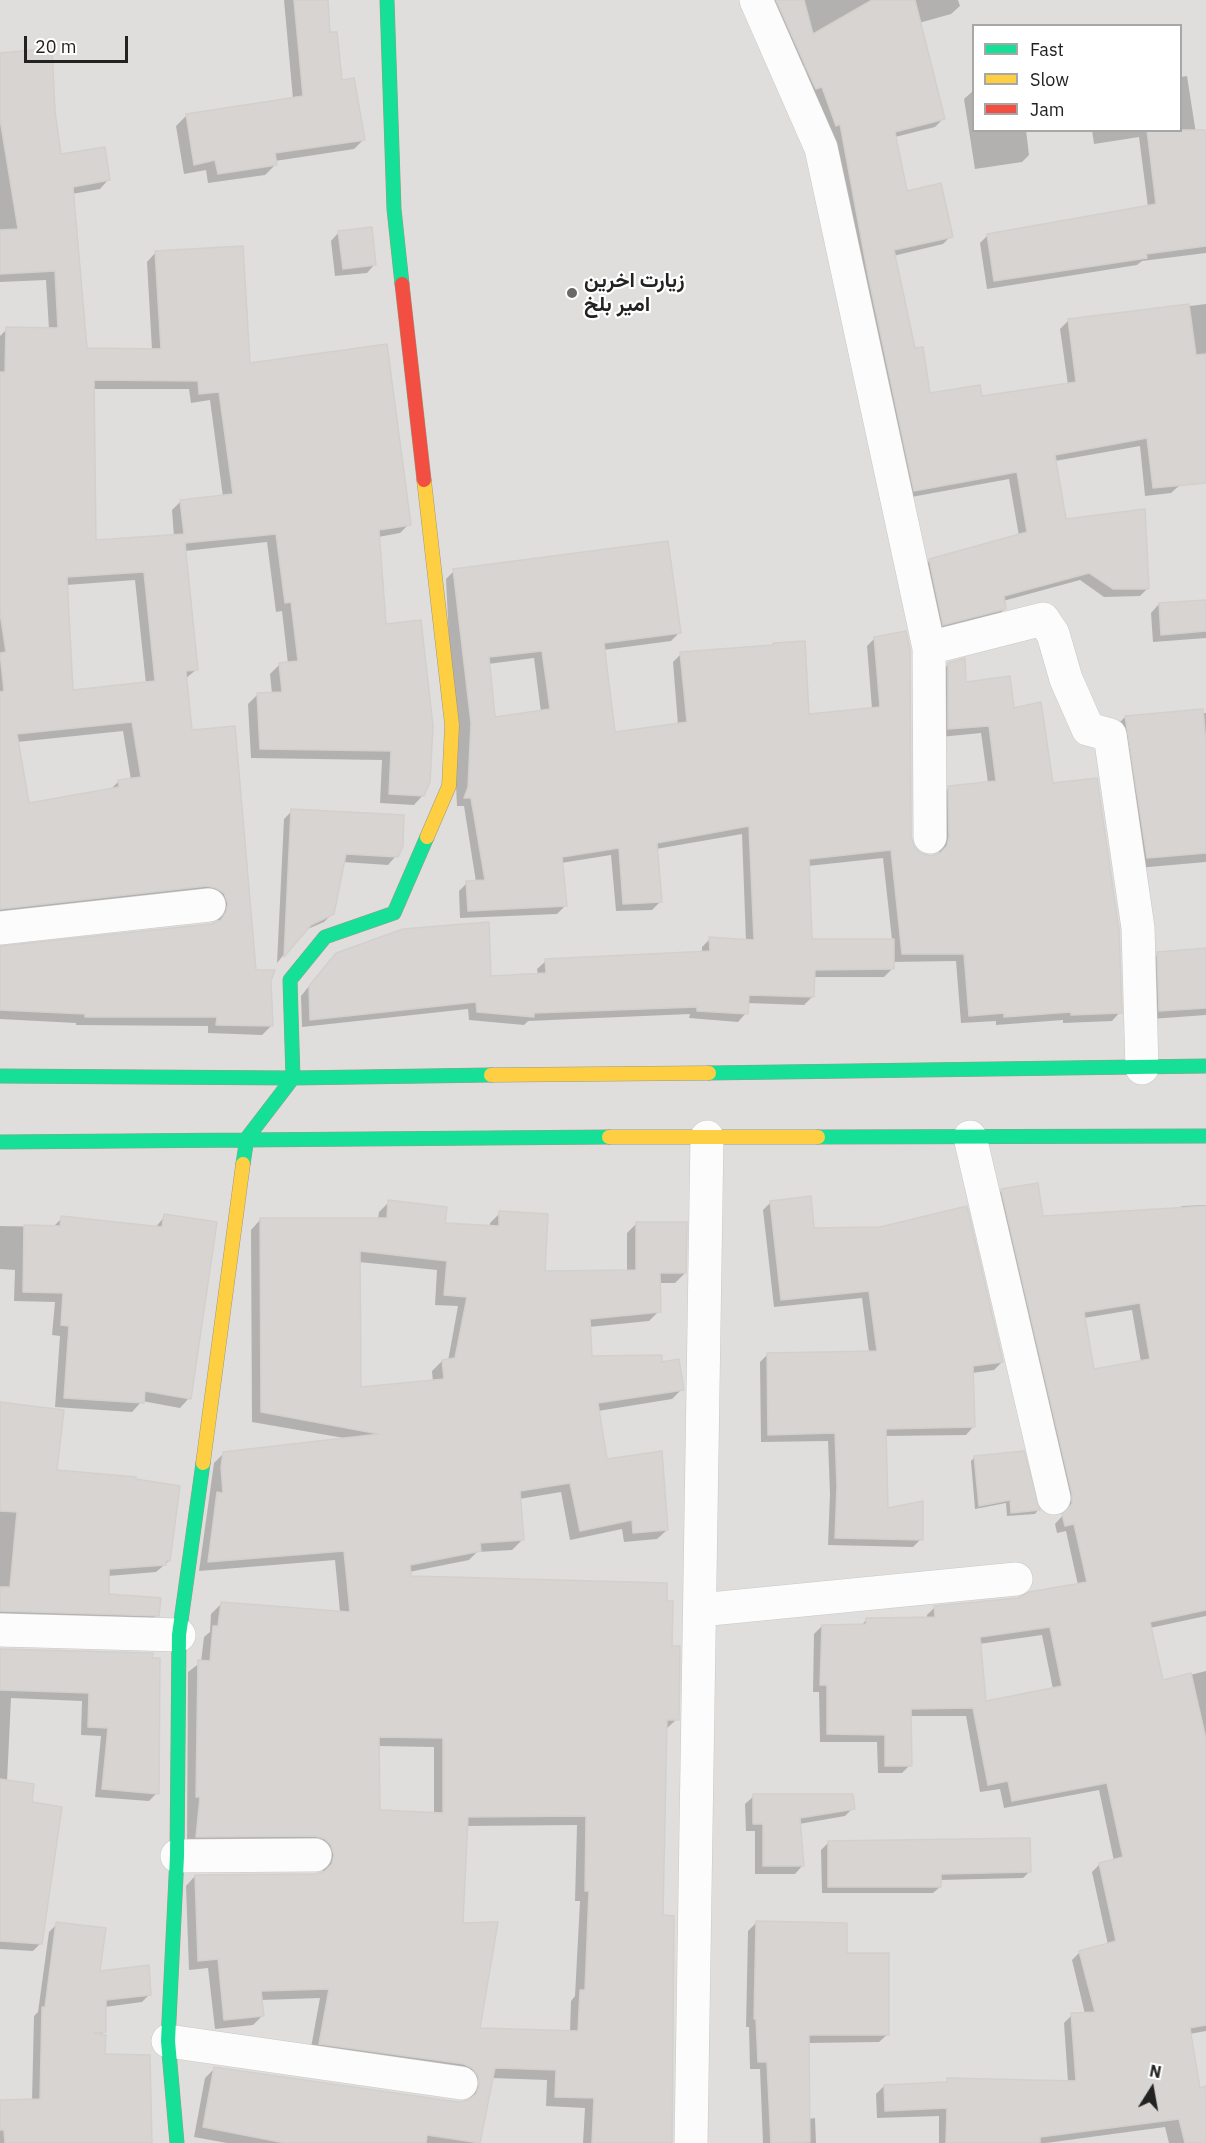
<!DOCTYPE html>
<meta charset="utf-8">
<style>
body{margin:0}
#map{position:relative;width:1206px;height:2143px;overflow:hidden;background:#f0eeeb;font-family:"IBM Plex Sans",sans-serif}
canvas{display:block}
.legend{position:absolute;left:972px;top:24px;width:210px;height:108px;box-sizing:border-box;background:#fff;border:2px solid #a7a7a7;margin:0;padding:8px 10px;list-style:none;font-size:18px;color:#222}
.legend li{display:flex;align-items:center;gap:12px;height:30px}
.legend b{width:30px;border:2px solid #a7a7a7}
.north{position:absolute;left:1122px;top:2059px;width:60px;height:60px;-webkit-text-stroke:4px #fff;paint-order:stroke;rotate:11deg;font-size:16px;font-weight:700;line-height:24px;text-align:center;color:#222}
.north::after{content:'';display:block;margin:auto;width:21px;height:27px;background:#222;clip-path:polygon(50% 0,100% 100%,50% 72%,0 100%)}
.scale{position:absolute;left:24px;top:36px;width:104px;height:27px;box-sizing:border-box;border:3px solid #222;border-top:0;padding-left:8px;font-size:18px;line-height:21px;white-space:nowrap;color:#222;-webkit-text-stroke:4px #fff;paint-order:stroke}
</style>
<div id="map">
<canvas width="1206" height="2143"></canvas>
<ul class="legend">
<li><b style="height:8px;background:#16e098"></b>Fast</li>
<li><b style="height:8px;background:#ffcf43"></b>Slow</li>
<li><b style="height:8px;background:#f24e42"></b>Jam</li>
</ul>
<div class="north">N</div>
<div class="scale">20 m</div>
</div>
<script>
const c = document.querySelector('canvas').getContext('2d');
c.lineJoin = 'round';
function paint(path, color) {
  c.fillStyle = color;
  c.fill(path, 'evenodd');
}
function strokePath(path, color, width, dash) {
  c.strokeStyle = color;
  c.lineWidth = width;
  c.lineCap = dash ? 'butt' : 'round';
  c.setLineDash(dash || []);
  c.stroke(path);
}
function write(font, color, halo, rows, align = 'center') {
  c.font = font + ' "IBM Plex Sans",Vazirmatn,sans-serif';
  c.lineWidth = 4.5;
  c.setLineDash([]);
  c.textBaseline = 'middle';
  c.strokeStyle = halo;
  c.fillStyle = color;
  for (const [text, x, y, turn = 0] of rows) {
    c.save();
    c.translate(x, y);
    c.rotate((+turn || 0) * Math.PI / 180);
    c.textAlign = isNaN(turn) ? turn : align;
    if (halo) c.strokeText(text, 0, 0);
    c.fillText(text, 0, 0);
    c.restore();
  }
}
paint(new Path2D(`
 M 0,0 L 1206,0 L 1206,2143 L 0,2143 ZM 974,26 L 1180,26 L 1180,130 L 974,130 Z`), '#dfdedc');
paint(new Path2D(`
 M 284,0 L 327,0 L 329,34 L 341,82 L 364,139 L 354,149 L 275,161 L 275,165 L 265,175 L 208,183 L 206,170 L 184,174 L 176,126 L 186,116 L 293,99 Z
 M 765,0 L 958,0 L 960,6 L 951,14 L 919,23 L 943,119 L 935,127 L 895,137 L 905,193 L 951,236 L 943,244 L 893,256 L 914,350 L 928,395 L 980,398 L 1068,385 L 1060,329 L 1068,321 L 1206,304 L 1206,477 L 1180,485 L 1171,493 L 1145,496 L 1140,446 L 1055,461 L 1064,521 L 1148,588 L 1140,596 L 1104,597 L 1080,580 L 1003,601 L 1005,608 L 997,617 L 935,632 L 922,569 L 930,560 L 1019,536 L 1009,479 L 906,498 L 861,284 L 832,131 L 828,133 L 804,66 L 795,69 Z
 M 0,55 L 53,111 L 60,156 L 109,179 L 100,189 L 72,194 L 85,350 L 152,350 L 147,262 L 156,252 L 249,365 L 409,524 L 400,533 L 378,537 L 385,625 L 423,795 L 414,805 L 380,803 L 382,760 L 251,758 L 248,704 L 257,695 L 272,694 L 270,674 L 279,665 L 288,664 L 282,611 L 276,612 L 267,542 L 185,551 L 197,669 L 185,679 L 191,731 L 255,972 L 270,980 L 271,1026 L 262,1035 L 208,1033 L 208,1026 L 76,1025 L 76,1023 L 0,1019 L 0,948 L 211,925 L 217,923 L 219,912 L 0,917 L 0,336 L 7,329 L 49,329 L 46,280 L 0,282 ZM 93,389 L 189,389 L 191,403 L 210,400 L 223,497 L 181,501 L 172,510 L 174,537 L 95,542 ZM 135,580 L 146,684 L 72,692 L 66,585 ZM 123,731 L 131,780 L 118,782 L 110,790 L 28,804 L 17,742 Z
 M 1187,76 L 1199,153 L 1206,152 L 1206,253 L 1142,261 L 1137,265 L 987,289 L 980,243 L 988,235 L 1148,207 L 1139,137 L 1094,144 L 1092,130 L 1180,130 L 1180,77 Z
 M 974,90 L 974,130 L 1026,130 L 1029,155 L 1022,162 L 975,169 L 964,99 Z
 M 339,232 L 375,264 L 367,273 L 335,276 L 331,241 Z
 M 454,571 L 679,633 L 671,641 L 603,650 L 614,734 L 678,725 L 673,662 L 681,654 L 771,647 L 774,644 L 807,716 L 872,709 L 867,646 L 875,638 L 910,837 L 913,848 L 921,855 L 931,857 L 939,855 L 941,796 L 949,787 L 988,783 L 981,733 L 940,737 L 940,672 L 949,664 L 965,684 L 1013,710 L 1052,785 L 1120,1012 L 1112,1021 L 1063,1023 L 1063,1020 L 996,1025 L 996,1021 L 961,1023 L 956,961 L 892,962 L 892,969 L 884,977 L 813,977 L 813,996 L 804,1005 L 747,1003 L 746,1013 L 738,1022 L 689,1018 L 690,1014 L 528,1021 L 524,1025 L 469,1020 L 468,1009 L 302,1027 L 301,996 L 328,963 L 490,977 L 538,975 L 537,969 L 546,961 L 702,953 L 702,947 L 710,939 L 746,941 L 742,834 L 656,849 L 660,902 L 652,910 L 616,911 L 611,855 L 561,863 L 565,906 L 557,914 L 460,918 L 459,891 L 467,883 L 476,882 L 464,806 L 457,806 L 446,579 ZM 534,658 L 541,712 L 493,718 L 488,664 ZM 883,858 L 892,940 L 811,941 L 808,866 Z
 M 1206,601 L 1206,638 L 1153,642 L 1151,613 L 1159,604 Z
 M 1206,713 L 1206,862 L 1137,868 L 1115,727 L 1125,717 Z
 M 292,811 L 396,856 L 388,865 L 343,862 L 333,913 L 324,922 L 303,931 L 277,963 L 284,819 Z
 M 1206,949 L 1206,1015 L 1151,1019 L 1150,962 L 1158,954 Z
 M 1002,1190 L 1042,1218 L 1178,1210 L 1182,1206 L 1206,1205 L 1206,1616 L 1150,1628 L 1162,1682 L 1206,1671 L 1206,2031 L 1189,2034 L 1199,2089 L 1206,2088 L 1206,2143 L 1169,2143 L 1165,2127 L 1046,2143 L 939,2143 L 939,2116 L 877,2118 L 876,2094 L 884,2086 L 944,2084 L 948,2080 L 1068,2082 L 1064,2023 L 1072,2015 L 1085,2014 L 1072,1960 L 1080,1952 L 1108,1945 L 1092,1872 L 1100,1864 L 1114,1861 L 1099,1790 L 1004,1808 L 1000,1789 L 980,1792 L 966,1716 L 910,1716 L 910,1765 L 902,1773 L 878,1773 L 877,1742 L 820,1742 L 819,1692 L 813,1692 L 814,1634 L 822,1626 L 861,1626 L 867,1619 L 927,1619 L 927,1615 L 935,1607 L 1018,1599 L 1078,1585 L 1066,1531 L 1057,1533 L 1055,1524 L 1064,1514 L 1065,1503 L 994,1198 ZM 1132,1310 L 1141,1362 L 1093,1371 L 1084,1318 ZM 1042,1635 L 1053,1689 L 984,1703 L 979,1644 Z
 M 389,1202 L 443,1224 L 490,1227 L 490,1223 L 500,1213 L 544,1273 L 627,1271 L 627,1233 L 637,1223 L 685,1273 L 675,1283 L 659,1283 L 659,1311 L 649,1321 L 589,1327 L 591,1358 L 660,1364 L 682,1389 L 672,1399 L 598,1411 L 606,1461 L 667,1530 L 657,1539 L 624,1542 L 622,1529 L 570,1540 L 561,1492 L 519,1499 L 522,1540 L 512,1550 L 477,1552 L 469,1560 L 409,1572 L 409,1577 L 670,1648 L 677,1719 L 666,1729 L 662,1917 L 671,2143 L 583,2143 L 585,2108 L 546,2106 L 547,2080 L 491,2078 L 479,2143 L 227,2143 L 194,2137 L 205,2078 L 215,2068 L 458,2103 L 468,2102 L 470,2096 L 469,2086 L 310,2053 L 320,1998 L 261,2000 L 263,2015 L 253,2025 L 215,2029 L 208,1968 L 189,1970 L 186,1886 L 195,1876 L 315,1875 L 322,1873 L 324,1865 L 187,1846 L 188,1672 L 201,1662 L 204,1637 L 210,1632 L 211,1614 L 221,1604 L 340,1612 L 335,1560 L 199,1571 L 214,1463 L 224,1453 L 344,1438 L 252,1422 L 251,1230 L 260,1220 L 378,1219 L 379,1212 ZM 359,1262 L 437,1270 L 435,1305 L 458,1306 L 448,1361 L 442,1361 L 432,1371 L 433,1382 L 360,1388 ZM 378,1746 L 434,1747 L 434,1814 L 378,1812 ZM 577,1825 L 575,1901 L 580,1901 L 575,1996 L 571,2001 L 570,2033 L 478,2029 L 461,1924 L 466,1826 Z
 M 771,1202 L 1002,1362 L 994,1370 L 972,1373 L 973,1427 L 966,1435 L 885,1436 L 886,1510 L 921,1539 L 913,1547 L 828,1545 L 830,1494 L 828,1441 L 761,1442 L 760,1362 L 768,1354 L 869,1352 L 862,1298 L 774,1307 L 763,1210 Z
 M 165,1216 L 189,1398 L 180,1408 L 142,1401 L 132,1412 L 55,1407 L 60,1336 L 52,1335 L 55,1302 L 14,1301 L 15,1270 L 0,1269 L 0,1226 L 53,1227 L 62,1218 L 155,1228 Z
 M 0,1404 L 55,1471 L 169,1561 L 156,1572 L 108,1576 L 108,1595 L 157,1615 L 149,1623 L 0,1619 Z
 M 975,1457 L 1038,1510 L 1035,1514 L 1007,1516 L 1006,1503 L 975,1509 L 971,1461 Z
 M 0,1650 L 151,1654 L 157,1793 L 149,1801 L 95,1797 L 101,1736 L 81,1735 L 82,1701 L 11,1698 L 7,1782 L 30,1803 L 41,1943 L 33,1951 L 0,1949 Z
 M 754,1796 L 853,1808 L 845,1816 L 799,1824 L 803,1865 L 795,1874 L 755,1874 L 755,1831 L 746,1831 L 745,1804 Z
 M 828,1843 L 1029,1872 L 1023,1878 L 940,1880 L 940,1887 L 933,1893 L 822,1893 L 821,1850 Z
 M 756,1923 L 846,1955 L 888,2034 L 879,2042 L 808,2043 L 808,2119 L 815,2118 L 816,2143 L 763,2143 L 760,2069 L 750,2069 L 749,2027 L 746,2027 L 748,1931 Z
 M 57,1924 L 99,1973 L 150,1994 L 142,2002 L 105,2007 L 104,2031 L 100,2036 L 104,2056 L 151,2143 L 0,2143 L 0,2102 L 32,2101 L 34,2016 L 38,2012 L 49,1932 Z`), '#0003');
const building = new Path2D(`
 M 294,0 L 328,0 L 330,32 L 337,32 L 342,80 L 354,78 L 365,140 L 275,153 L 277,165 L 218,174 L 215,160 L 194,165 L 186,114 L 303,96 Z
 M 776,0 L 804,0 L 813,34 L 872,0 L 915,0 L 945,119 L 895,132 L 907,191 L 941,183 L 953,237 L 894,250 L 915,348 L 923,347 L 930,393 L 980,385 L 982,396 L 1076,382 L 1068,319 L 1189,304 L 1196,355 L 1206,354 L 1206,483 L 1153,488 L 1147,438 L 1055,455 L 1066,519 L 1145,509 L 1149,589 L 1113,589 L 1089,573 L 1004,596 L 1006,609 L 943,625 L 929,559 L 1027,532 L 1017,472 L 914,491 L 868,275 L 840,124 L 836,126 L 822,87 L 816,89 L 813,83 Z
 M 52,48 L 55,111 L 61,154 L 105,147 L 110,180 L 73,187 L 87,348 L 161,349 L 155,251 L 243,246 L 250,363 L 387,344 L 411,525 L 379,530 L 386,624 L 421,620 L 433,726 L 430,782 L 424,796 L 389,794 L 391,751 L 260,749 L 257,693 L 282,692 L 279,663 L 298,661 L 291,602 L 285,603 L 276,534 L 185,543 L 198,670 L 186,671 L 192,730 L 235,726 L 256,970 L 275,970 L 271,981 L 273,1026 L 216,1025 L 217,1017 L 85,1017 L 85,1014 L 0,1010 L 0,946 L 211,924 L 221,920 L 226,912 L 228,904 L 224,893 L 216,888 L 207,886 L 0,909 L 0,692 L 4,691 L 0,653 L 6,652 L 0,613 L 0,372 L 5,372 L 6,327 L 58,328 L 55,271 L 0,274 L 0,230 L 18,229 L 0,119 L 0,53 ZM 94,380 L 198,381 L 199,394 L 219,392 L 233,494 L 180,500 L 184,534 L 96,540 ZM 144,572 L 155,681 L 73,690 L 67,577 ZM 132,722 L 141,777 L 118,780 L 119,787 L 29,803 L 17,734 Z
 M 1147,130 L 1206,130 L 1206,246 L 1146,254 L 1147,258 L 994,281 L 987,234 L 1156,204 Z
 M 372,227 L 376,265 L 343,269 L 338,231 Z
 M 668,541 L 681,633 L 604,643 L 615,732 L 687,722 L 680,652 L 773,645 L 773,643 L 805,641 L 809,714 L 880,707 L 874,637 L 906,631 L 910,650 L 911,837 L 914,846 L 920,853 L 931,856 L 940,853 L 947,846 L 949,837 L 948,786 L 996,781 L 989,726 L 948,729 L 948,663 L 965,658 L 966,682 L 1010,676 L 1014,708 L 1041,702 L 1053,783 L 1097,778 L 1119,930 L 1122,1013 L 1071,1015 L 1071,1012 L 1004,1017 L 1004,1013 L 969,1016 L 964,954 L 902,954 L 891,850 L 809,859 L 812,939 L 894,939 L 894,969 L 815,970 L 814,997 L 749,995 L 748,1014 L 697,1011 L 697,1007 L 534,1013 L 534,1017 L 477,1012 L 476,1002 L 310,1020 L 309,986 L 336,953 L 403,929 L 489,922 L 491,976 L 546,973 L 545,959 L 710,951 L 709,937 L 754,940 L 749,826 L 657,843 L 662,902 L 623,904 L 619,848 L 562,857 L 567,906 L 468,911 L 466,881 L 485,880 L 471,798 L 464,798 L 468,787 L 471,723 L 453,569 ZM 542,651 L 550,709 L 495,717 L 489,657 Z
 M 1206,600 L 1206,631 L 1161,635 L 1159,603 Z
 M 1203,709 L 1206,743 L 1206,853 L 1147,858 L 1125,716 Z
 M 291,809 L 404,815 L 403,846 L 398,857 L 346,854 L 334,914 L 311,925 L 284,957 Z
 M 1206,948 L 1206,1008 L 1159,1011 L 1157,952 Z
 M 1038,1183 L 1043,1216 L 1206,1206 L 1206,1610 L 1150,1622 L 1163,1680 L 1191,1673 L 1206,1739 L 1206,2025 L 1190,2028 L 1200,2088 L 1206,2086 L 1206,2143 L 1185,2143 L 1179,2119 L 1040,2137 L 1040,2143 L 946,2143 L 947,2108 L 885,2111 L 884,2085 L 947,2082 L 947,2078 L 1076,2081 L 1071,2013 L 1095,2012 L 1079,1951 L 1116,1941 L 1099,1863 L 1123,1857 L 1107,1783 L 1012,1801 L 1008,1781 L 988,1785 L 973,1708 L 911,1709 L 912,1766 L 885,1766 L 885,1735 L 827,1734 L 827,1685 L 820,1685 L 822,1625 L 866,1624 L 866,1618 L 935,1617 L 934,1606 L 1018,1598 L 1029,1592 L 1087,1582 L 1074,1524 L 1065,1526 L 1062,1514 L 1072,1504 L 1072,1494 L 1001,1189 ZM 1140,1303 L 1150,1359 L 1094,1369 L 1084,1312 ZM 1050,1627 L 1062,1686 L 986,1701 L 980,1637 Z
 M 811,1196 L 814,1228 L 880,1227 L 967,1206 L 1003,1362 L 973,1366 L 975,1427 L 886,1429 L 888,1508 L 923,1501 L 923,1540 L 835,1538 L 837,1486 L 835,1433 L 768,1435 L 767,1353 L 877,1351 L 869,1291 L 781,1300 L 770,1201 Z
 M 388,1200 L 447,1207 L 445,1223 L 499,1226 L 499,1211 L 548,1214 L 545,1271 L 636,1270 L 636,1222 L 687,1222 L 686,1273 L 660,1273 L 661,1312 L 590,1319 L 592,1356 L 662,1355 L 662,1362 L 679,1359 L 684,1390 L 598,1403 L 607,1459 L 662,1451 L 668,1530 L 633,1533 L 632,1520 L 580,1531 L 570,1483 L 520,1491 L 524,1540 L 480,1543 L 481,1551 L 410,1565 L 411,1576 L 667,1583 L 667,1601 L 673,1601 L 672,1646 L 680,1646 L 679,1720 L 667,1720 L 663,1915 L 674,1916 L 672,2143 L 592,2143 L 594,2098 L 555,2097 L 556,2070 L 495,2068 L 480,2143 L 427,2135 L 426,2143 L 285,2143 L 203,2127 L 214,2067 L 458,2102 L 468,2100 L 476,2094 L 479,2086 L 478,2076 L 472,2068 L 464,2064 L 319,2044 L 329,1989 L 261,1991 L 264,2016 L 224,2020 L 218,1959 L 198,1961 L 195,1875 L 315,1874 L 325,1871 L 332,1864 L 334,1855 L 331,1845 L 325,1839 L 315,1836 L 196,1837 L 200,1797 L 196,1797 L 198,1660 L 210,1661 L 213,1626 L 218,1626 L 221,1602 L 350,1612 L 344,1551 L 208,1562 L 217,1492 L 223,1493 L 221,1468 L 223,1452 L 379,1434 L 261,1412 L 260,1218 L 387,1218 ZM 360,1251 L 447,1261 L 444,1295 L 467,1297 L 455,1358 L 442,1360 L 444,1379 L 361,1387 ZM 379,1737 L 443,1738 L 443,1813 L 380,1810 ZM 586,1816 L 585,1891 L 589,1891 L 585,1990 L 580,1990 L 578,2031 L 480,2028 L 498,1922 L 463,1923 L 468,1817 Z
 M 164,1214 L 217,1222 L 191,1399 L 145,1391 L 144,1403 L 64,1398 L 69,1326 L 61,1325 L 63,1293 L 23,1292 L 24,1225 L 60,1226 L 61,1216 L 162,1227 Z
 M 0,1402 L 64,1410 L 57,1470 L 136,1477 L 136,1479 L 180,1486 L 170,1561 L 166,1561 L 166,1565 L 109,1569 L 109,1594 L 161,1598 L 159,1616 L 0,1611 L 0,1587 L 10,1587 L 17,1512 L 0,1511 Z
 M 1024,1451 L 1040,1510 L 1011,1513 L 1010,1500 L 979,1506 L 974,1456 Z
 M 0,1649 L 153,1653 L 152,1658 L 160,1658 L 159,1794 L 102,1789 L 108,1728 L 88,1727 L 89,1693 L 0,1690 Z
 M 0,1779 L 34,1784 L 32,1802 L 62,1807 L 42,1944 L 0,1941 Z
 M 753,1794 L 853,1794 L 855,1809 L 800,1818 L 804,1866 L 763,1866 L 763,1824 L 753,1824 Z
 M 1030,1838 L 1031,1872 L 941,1874 L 941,1887 L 828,1887 L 828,1841 Z
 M 756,1921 L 847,1923 L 847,1953 L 889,1953 L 889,2035 L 809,2035 L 810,2142 L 771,2143 L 767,2062 L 758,2062 L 756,2019 L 754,2019 Z
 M 56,1922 L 106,1928 L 100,1971 L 149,1965 L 151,1995 L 106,2000 L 106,2032 L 94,2033 L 106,2035 L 105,2054 L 150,2055 L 152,2143 L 5,2143 L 4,2130 L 0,2130 L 0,2100 L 40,2099 L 42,2007 L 45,2007 Z`);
paint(building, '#d7d4d2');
strokePath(building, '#d3d0cc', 1.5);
const street = new Path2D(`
 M 756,0 L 821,148 L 929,648 L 930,837
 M 929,648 L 1043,619 L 1053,634 L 1066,679 L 1088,729 L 1110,735 L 1138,928 L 1142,1068
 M 0,928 L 209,905
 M 970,1137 L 1054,1498
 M 700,1610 L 1016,1579
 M 0,1630 L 179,1635
 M 177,1856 L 315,1855
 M 168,2041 L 461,2083
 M 691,2143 L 707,1137`);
const fast = new Path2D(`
 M 387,0 L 394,209 L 402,284
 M 709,1073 L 1206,1066
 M 0,1076 L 293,1078 L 491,1075
 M 818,1137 L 1206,1136
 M 0,1142 L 609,1137
 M 243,1164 L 247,1138 L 293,1078 L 290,980 L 325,937 L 394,913 L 427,837
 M 177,2143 L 168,2041 L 177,1856 L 179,1635 L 203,1463`);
const slow = new Path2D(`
 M 424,480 L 452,725 L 449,786 L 427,837
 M 491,1075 L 709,1073
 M 609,1137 L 818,1137
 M 203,1463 L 243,1164`);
const jam = new Path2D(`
 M 402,284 L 424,480`);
strokePath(street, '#c9c8c7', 34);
strokePath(fast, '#999a82', 15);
strokePath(slow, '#999a82', 15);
strokePath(jam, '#999a82', 15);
strokePath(street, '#fdfcfc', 33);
strokePath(fast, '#16e098', 14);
strokePath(slow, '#ffcf43', 14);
strokePath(jam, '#f24e42', 14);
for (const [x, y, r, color] of [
 [572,293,6,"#6a6968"]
]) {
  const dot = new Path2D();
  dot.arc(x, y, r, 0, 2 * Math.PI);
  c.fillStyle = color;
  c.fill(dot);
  strokePath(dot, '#fff', 2);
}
write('bold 21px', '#222', '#fff', [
 ["زیارت اخرین",584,281],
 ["امیر بلخ",584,305]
], 'left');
</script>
